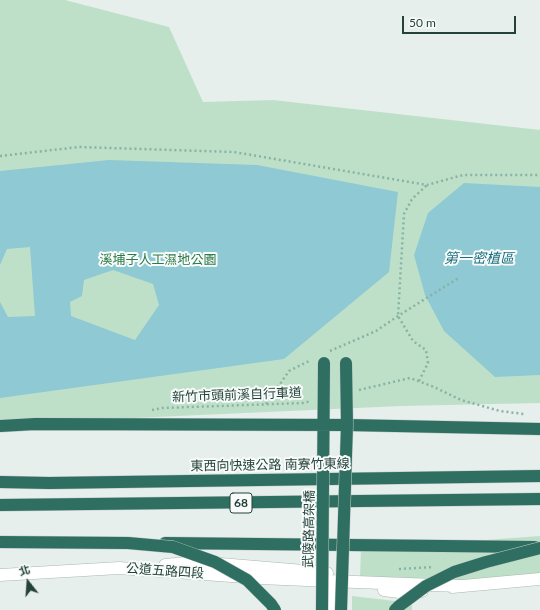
<!DOCTYPE html>
<meta charset="utf-8">
<style>
body{margin:0}
#map{position:relative;width:540px;height:610px;overflow:hidden;background:#e6efeb;font-family:Lato,"Noto Sans TC",sans-serif}
canvas{display:block}
.north{position:absolute;left:8px;top:562px;width:40px;height:40px;-webkit-text-stroke:3px #f7fbf9;paint-order:stroke;rotate:343deg;font-size:11px;font-weight:700;line-height:16px;text-align:center;color:#24423a}
.north::after{content:'';display:block;margin:auto;width:14px;height:18px;background:#24423a;clip-path:polygon(50% 0,100% 100%,50% 72%,0 100%)}
.scale{position:absolute;left:402px;top:16px;width:114px;height:18px;box-sizing:border-box;border:2px solid #24423a;border-top:0;padding-left:5px;font-size:12px;line-height:14px;white-space:nowrap;color:#24423a;-webkit-text-stroke:3px #f7fbf9;paint-order:stroke}
</style>
<div id="map">
<canvas width="540" height="610"></canvas>
<div class="north">北</div>
<div class="scale">50 m</div>
</div>
<script>
const c = document.querySelector('canvas').getContext('2d');
c.lineJoin = 'round';
function paint(path, color) {
  c.fillStyle = color;
  c.fill(path, 'evenodd');
}
function strokePath(path, color, width, dash) {
  c.strokeStyle = color;
  c.lineWidth = width;
  c.lineCap = dash ? 'butt' : 'round';
  c.setLineDash(dash || []);
  c.stroke(path);
}
function write(font, color, halo, rows, align = 'center') {
  c.font = font + ' Lato,"Noto Sans TC",sans-serif';
  c.lineWidth = 4;
  c.setLineDash([]);
  c.textBaseline = 'middle';
  c.strokeStyle = halo;
  c.fillStyle = color;
  for (const [text, x, y, turn = 0] of rows) {
    c.save();
    c.translate(x, y);
    c.rotate((+turn || 0) * Math.PI / 180);
    c.textAlign = isNaN(turn) ? turn : align;
    if (halo) c.strokeText(text, 0, 0);
    c.fillText(text, 0, 0);
    c.restore();
  }
}
paint(new Path2D(`
 M 0,0 L 65,0 L 169,27 L 203,102 L 273,100 L 540,130 L 540,403 L 401,406 L 0,424 Z
 M 540,536 L 540,573 L 463,582 L 360,577 L 361,549 Z
 M 352,596 L 412,603 L 412,610 L 352,610 Z`), '#bfe0c8');
paint(new Path2D(`
 M 109,160 L 257,165 L 398,192 L 389,272 L 284,359 L 0,398 L 0,302 L 8,317 L 35,316 L 30,247 L 7,249 L 0,265 L 0,171 ZM 113,270 L 153,284 L 159,305 L 135,340 L 71,316 L 70,302 L 82,296 L 84,280 Z
 M 464,183 L 540,187 L 540,375 L 495,377 L 444,331 L 425,295 L 414,255 L 428,213 Z`), '#8ec9d4');
const minor = new Path2D(`
 M 165,565 L 197,562 L 327,573
 M 0,575 L 119,568 L 260,578 L 330,581 L 460,586
 M 452,587 L 540,579
 M 384,590 L 407,593 L 422,591
 M 330,610 L 330,581`);
const highway = new Path2D(`
 M 347,425 L 540,429
 M 0,482 L 49,483 L 540,476
 M 0,505 L 540,499
 M 165,543 L 535,547`);
strokePath(minor, '#a8b8b2', 13);
strokePath(highway, '#c2cac8', 13);
strokePath(new Path2D(`
 M 0,156 L 79,147 L 234,152 L 427,185 L 463,175 L 540,175
 M 330,351 L 376,331 L 398,316 L 460,277
 M 419,381 L 428,363 L 426,350 L 413,341 L 398,316 L 404,214 L 412,199 L 427,185
 M 359,390 L 410,378 L 434,387 L 461,400 L 500,411 L 524,414
 M 266,404 L 289,371 L 311,360
 M 152,410 L 162,408 L 303,403 L 311,401
 M 399,569 L 434,567`), '#86b3a5', 2.5, [2, 3]);
strokePath(minor, '#fff', 12);
strokePath(highway, '#2f6f62', 12);
const highwayBridge = new Path2D(`
 M 0,426 L 35,424 L 347,425
 M 0,542 L 128,543 L 173,547 L 215,562 L 247,580 L 271,604 L 275,610
 M 322,610 L 324,363
 M 341,610 L 347,425 L 346,363
 M 395,610 L 399,606 L 426,586 L 454,572 L 486,562 L 540,548`);
strokePath(highwayBridge, '#c2cac8', 13, []);
strokePath(highwayBridge, '#2f6f62', 12);
for (const [x, y, w] of [
 [241,503,22]
]) {
  const box = new Path2D();
  box.roundRect(x - w / 2, y - 10, w, 20, 3);
  c.fillStyle = '#f7fbf9';
  c.fill(box);
  strokePath(box, '#24423a', 1);
}
write('bold 12px', '#24423a', null, [
 ["68",241,503]
]);
write('13px', '#2d7a4b', '#f7fbf9', [
 ["溪埔子人工濕地公園",158,260]
]);
write('13px', '#24423a', '#f7fbf9', [
 ["新竹市頭前溪自行車道",237,395,-2],
 ["東西向快速公路 南寮竹東線",270,465,-1],
 ["武陵路高架橋",309,529,-89],
 ["公道五路四段",165,571,4]
]);
write('italic 14px', '#1c6f80', '#f7fbf9', [
 ["第一密植區",479,258]
]);
</script>
